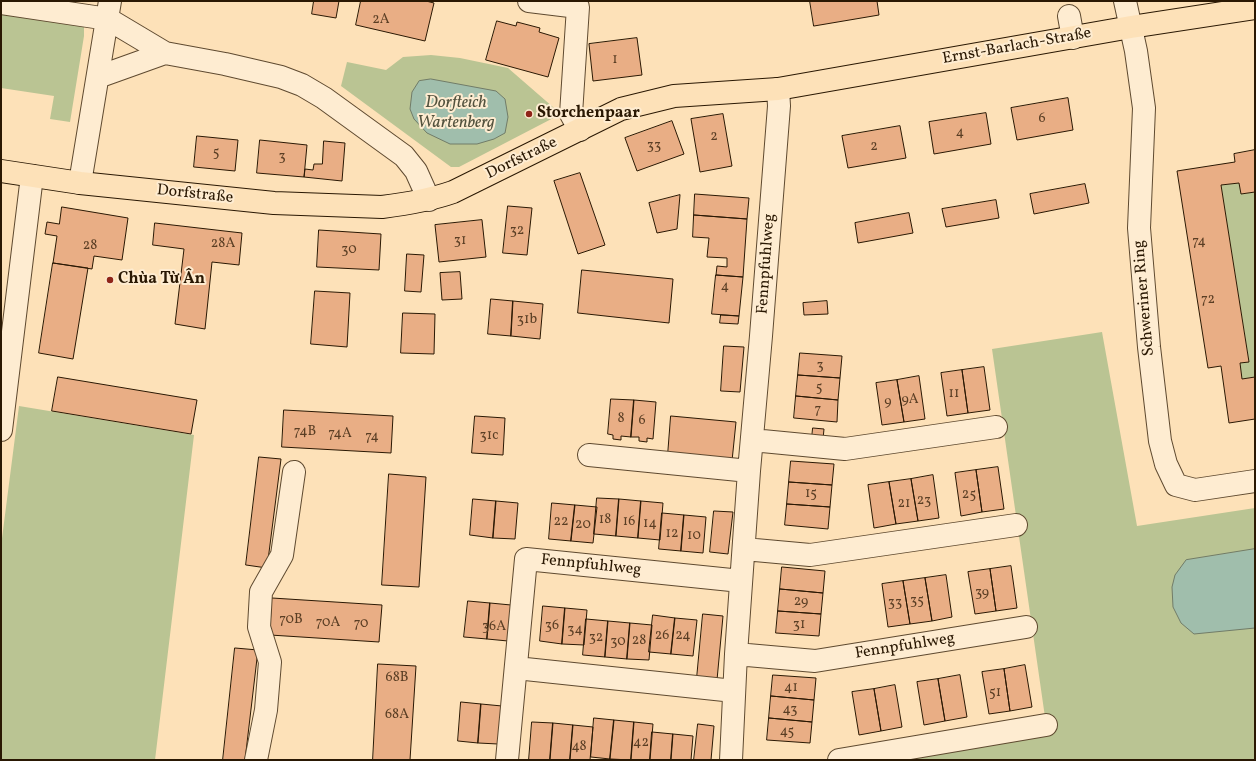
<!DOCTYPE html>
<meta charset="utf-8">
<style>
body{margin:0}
#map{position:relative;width:1256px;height:761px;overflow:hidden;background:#fde1b8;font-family:Vollkorn,serif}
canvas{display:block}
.frame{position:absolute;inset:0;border:2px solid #2a1803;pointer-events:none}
</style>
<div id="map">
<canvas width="1256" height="761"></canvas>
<div class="frame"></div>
</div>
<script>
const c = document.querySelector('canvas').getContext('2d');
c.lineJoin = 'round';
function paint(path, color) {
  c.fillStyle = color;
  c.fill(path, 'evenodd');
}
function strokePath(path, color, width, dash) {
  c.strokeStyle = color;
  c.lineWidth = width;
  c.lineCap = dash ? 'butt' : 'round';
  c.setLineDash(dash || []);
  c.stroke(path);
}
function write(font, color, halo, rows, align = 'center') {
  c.font = font + ' Vollkorn,serif';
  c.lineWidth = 4;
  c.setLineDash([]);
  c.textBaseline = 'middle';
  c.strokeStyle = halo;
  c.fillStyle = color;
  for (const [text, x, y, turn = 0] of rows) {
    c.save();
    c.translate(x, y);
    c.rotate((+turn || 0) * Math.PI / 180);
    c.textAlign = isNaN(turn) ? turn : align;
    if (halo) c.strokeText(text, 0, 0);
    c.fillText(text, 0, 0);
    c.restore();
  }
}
paint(new Path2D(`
 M 1,12 L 84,26 L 84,36 L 70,122 L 50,119 L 54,96 L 1,88 Z
 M 431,55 L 460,58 L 508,68 L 561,114 L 459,167 L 451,167 L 341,86 L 347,62 L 386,70 L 403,57 Z
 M 1239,183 L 1241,194 L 1255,192 L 1255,377 L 1242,379 L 1240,363 L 1249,361 L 1221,185 Z
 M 1102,332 L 1137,526 L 1255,508 L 1255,760 L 864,760 L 1047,731 L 992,349 Z
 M 19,406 L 194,435 L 155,760 L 1,760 L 1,546 Z`), '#bac493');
const water = new Path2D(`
 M 431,79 L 496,91 L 505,99 L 508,117 L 505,133 L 494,139 L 477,144 L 450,144 L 427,133 L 414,119 L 410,109 L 412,92 L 419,81 Z
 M 1255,549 L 1255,628 L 1194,634 L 1181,623 L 1173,607 L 1172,587 L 1175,575 L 1186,560 Z`);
paint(water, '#a0beac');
strokePath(water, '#717c68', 1);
const building = new Path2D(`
 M 314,1 L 339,1 L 336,18 L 312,14 Z
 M 361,1 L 426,1 L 434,3 L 425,41 L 356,25 Z
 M 810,1 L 877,1 L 879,15 L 814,26 Z
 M 497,21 L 516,26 L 517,22 L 540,28 L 539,32 L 559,38 L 548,77 L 486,60 Z
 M 637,38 L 642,75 L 593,81 L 589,44 Z
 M 1068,98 L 1073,130 L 1017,140 L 1011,108 Z
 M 986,113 L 991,144 L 934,154 L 929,122 Z
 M 723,114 L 732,166 L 700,172 L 691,119 Z
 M 672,121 L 684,154 L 637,171 L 625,138 Z
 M 900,126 L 906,158 L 848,168 L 842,136 Z
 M 197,136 L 238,140 L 235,171 L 194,167 Z
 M 260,140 L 307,145 L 304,177 L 257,173 Z
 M 324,141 L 345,143 L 342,181 L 304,177 L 305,169 L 313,170 L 314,164 L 322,164 Z
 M 1255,150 L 1255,192 L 1241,194 L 1239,183 L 1221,185 L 1249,362 L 1240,363 L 1242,379 L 1255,377 L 1255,419 L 1229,423 L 1221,366 L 1208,368 L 1177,171 L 1235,162 L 1234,154 Z
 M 580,173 L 605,245 L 578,254 L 554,181 Z
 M 1085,184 L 1089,203 L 1034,214 L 1030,194 Z
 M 695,194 L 749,198 L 747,219 L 694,215 Z
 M 680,195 L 677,229 L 657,233 L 649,203 Z
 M 996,200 L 999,218 L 946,227 L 942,209 Z
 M 508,206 L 532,208 L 527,255 L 503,253 Z
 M 62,207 L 128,218 L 122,260 L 94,256 L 92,269 L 53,263 L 57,236 L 45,234 L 47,222 L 59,224 Z
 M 909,213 L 913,233 L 858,243 L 855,223 Z
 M 694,215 L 747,219 L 743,277 L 716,275 L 717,266 L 727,267 L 727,258 L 707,257 L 709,238 L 693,237 Z
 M 482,220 L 486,257 L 439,262 L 435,225 Z
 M 155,223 L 242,233 L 239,265 L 212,262 L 205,329 L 175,324 L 184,249 L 153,245 Z
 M 319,230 L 381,234 L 379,270 L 317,267 Z
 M 407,254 L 424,255 L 421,292 L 405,291 Z
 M 53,263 L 88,268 L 73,359 L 39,353 Z
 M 582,270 L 673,279 L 669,323 L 578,313 Z
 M 460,272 L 462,299 L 442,300 L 440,273 Z
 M 716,275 L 743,277 L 739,316 L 712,314 Z
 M 315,291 L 350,293 L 347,347 L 311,344 Z
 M 491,299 L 513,301 L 511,336 L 488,334 Z
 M 513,301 L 543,304 L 540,339 L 511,336 Z
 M 827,301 L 828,314 L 804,315 L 803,303 Z
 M 403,313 L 435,314 L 434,354 L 401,353 Z
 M 721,315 L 739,316 L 738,324 L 720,323 Z
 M 724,346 L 744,347 L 740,392 L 721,391 Z
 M 800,353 L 842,356 L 840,378 L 798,375 Z
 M 984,367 L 990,410 L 968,413 L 962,370 Z
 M 962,370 L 968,413 L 947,416 L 941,373 Z
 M 798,375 L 840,378 L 838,400 L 796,396 Z
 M 919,376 L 925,419 L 904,422 L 897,380 Z
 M 58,377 L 197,400 L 191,434 L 52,411 Z
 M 897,380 L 904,422 L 882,425 L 876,383 Z
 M 796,396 L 838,400 L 837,422 L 794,418 Z
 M 611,399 L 634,400 L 631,437 L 621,436 L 621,440 L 613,439 L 613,435 L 608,434 Z
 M 634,400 L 656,402 L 653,439 L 647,438 L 647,442 L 639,441 L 639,437 L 631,437 Z
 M 284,410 L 393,416 L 391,453 L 282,447 Z
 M 475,416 L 505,418 L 503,455 L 472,453 Z
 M 671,416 L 736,422 L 732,461 L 668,455 Z
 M 813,428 L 824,429 L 823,439 L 812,438 Z
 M 259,457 L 281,459 L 267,568 L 246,565 Z
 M 791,461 L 834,464 L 832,485 L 789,482 Z
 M 998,467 L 1004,509 L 982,512 L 976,470 Z
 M 976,470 L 982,512 L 961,516 L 955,473 Z
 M 389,474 L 426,477 L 419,587 L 382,585 Z
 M 933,475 L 939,518 L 918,521 L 911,479 Z
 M 911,479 L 918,521 L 896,524 L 889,482 Z
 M 789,482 L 832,485 L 830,507 L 787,504 Z
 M 889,482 L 896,524 L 874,528 L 868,485 Z
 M 597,498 L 619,499 L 616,536 L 594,534 Z
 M 473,499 L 496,501 L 493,538 L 470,535 Z
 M 619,499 L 641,501 L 638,538 L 616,536 Z
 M 496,501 L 518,503 L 515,539 L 493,538 Z
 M 641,501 L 663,503 L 660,540 L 638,538 Z
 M 552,503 L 575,505 L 571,541 L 549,539 Z
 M 787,504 L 830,507 L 828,529 L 785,525 Z
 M 575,505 L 597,507 L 593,543 L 571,541 Z
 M 714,511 L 733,512 L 728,554 L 710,552 Z
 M 662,513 L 684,515 L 681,551 L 659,549 Z
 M 684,515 L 706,517 L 703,553 L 681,551 Z
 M 1011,566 L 1017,608 L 996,611 L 990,569 Z
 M 782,567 L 825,571 L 823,593 L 780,589 Z
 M 990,569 L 996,611 L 975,614 L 968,572 Z
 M 946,575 L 952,617 L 932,621 L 925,578 Z
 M 925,578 L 932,621 L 910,624 L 903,581 Z
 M 903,581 L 910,624 L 888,627 L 882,584 Z
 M 780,589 L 823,593 L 821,614 L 778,611 Z
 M 272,598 L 382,605 L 379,642 L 270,635 Z
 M 468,601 L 490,603 L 487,639 L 464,637 Z
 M 490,603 L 511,605 L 508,641 L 487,639 Z
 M 543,606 L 565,608 L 562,644 L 540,641 Z
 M 565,608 L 587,610 L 584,645 L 562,644 Z
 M 778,611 L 821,614 L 819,636 L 776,633 Z
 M 703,614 L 723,616 L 717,680 L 697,678 Z
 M 653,615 L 675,618 L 671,654 L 649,652 Z
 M 675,618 L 697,620 L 693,656 L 671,654 Z
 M 586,619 L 608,621 L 605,657 L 583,655 Z
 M 608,621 L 630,623 L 627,659 L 605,657 Z
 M 630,623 L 652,625 L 649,660 L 627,659 Z
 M 235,648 L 258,650 L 245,760 L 223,760 Z
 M 378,664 L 416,666 L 410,760 L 373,760 Z
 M 1025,665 L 1032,707 L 1010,711 L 1004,669 Z
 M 1004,669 L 1010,711 L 989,714 L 982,672 Z
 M 773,675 L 816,678 L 814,700 L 771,696 Z
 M 960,675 L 967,717 L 945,721 L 938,679 Z
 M 938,679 L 945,721 L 924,725 L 917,682 Z
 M 895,685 L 902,727 L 881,731 L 874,689 Z
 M 874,689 L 881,731 L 859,735 L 852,692 Z
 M 771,696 L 814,700 L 812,722 L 769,718 Z
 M 461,702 L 481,704 L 478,743 L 458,741 Z
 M 481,704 L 502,706 L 498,744 L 478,743 Z
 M 594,718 L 614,720 L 610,759 L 591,757 Z
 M 769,718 L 812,722 L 810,743 L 767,740 Z
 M 614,720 L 634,722 L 631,760 L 610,759 Z
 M 532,722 L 553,723 L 550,760 L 529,760 Z
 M 634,722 L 653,724 L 650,760 L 631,760 Z
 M 553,723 L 573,725 L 570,760 L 550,760 Z
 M 698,724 L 714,726 L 711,760 L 694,760 Z
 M 573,725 L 593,727 L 590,760 L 570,760 Z
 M 652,732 L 673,734 L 671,760 L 650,760 Z
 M 673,734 L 693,736 L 691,760 L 671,760 Z`);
paint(building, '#e9ae85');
strokePath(building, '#2a1803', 1);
const minor = new Path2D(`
 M 529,1 L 578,7 L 571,114 L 580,130
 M 1125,1 L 1136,51 L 1144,108 L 1139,228 L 1149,347 L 1160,441 L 1166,464 L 1176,485 L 1195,490 L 1255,481
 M 1,3 L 108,19 L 165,53 L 225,64 L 281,77 L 302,85 L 324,98 L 404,156 L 416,171 L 429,200
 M 1069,16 L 1073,38
 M 98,77 L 165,53
 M 80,183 L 110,1
 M 1,430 L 32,176
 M 752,440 L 845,449 L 996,427
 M 589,455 L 749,471
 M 744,549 L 810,555 L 1016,525
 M 736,654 L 815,661 L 1026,627
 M 516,668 L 734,691
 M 256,760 L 266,710 L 270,662 L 259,627 L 261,592 L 282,555 L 294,472
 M 507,760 L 526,559 L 741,581
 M 731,760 L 736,654 L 749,471 L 761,336 L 779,106 L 778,89
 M 839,760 L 1046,725`);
const major = new Path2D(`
 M 1,171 L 80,183 L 274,203 L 382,207 C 406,204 430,200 453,192 L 621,109 L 674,96 L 778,89 L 1131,27 L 1255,8`);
strokePath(minor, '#5f4a30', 24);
strokePath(major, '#2a1803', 24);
strokePath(minor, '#feecd1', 22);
strokePath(major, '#fde1b8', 22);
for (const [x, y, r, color] of [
 [529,114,4,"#8f2418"],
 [110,280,4,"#8f2418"]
]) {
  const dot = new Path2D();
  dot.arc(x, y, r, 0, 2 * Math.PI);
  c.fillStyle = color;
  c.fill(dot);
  strokePath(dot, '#feecd1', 1.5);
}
write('14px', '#5a3e24', null, [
 ["2A",381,20],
 ["1",615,60],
 ["6",1042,119],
 ["4",960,133],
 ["2",714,137],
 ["33",654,146],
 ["2",874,147],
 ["5",216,153],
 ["3",282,157],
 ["32",517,231],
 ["31",460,241],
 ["74",1199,242],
 ["28A",223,244],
 ["28",90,246],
 ["30",349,250],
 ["4",725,287],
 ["72",1208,300],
 ["31b",527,320],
 ["3",820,366],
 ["5",819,388],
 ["11",954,394],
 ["9A",910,400],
 ["9",888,402],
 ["7",818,410],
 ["8",621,419],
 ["6",642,421],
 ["74B",305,432],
 ["74A",340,434],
 ["31c",489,436],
 ["74",372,437],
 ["15",811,494],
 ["25",969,495],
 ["23",924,501],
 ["21",904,504],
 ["18",605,520],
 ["22",561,522],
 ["16",629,522],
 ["14",650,524],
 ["20",583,525],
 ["12",672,534],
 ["10",694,536],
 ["39",982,593],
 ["35",917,601],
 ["29",801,602],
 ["33",895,603],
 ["70B",291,620],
 ["70A",328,623],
 ["70",361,624],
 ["31",799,625],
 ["36",552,626],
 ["36A",494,627],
 ["34",575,630],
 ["26",662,636],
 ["24",683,636],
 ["32",596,638],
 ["28",639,641],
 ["30",618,642],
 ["68B",397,678],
 ["41",791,688],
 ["51",995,693],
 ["43",790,710],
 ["68A",397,715],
 ["45",787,732],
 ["42",641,743],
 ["48",579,747]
]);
write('16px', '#2a1803', '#feecd1', [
 ["Ernst-Barlach-Straße",1017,47,-10],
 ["Dorfstraße",522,159,-26],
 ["Dorfstraße",195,195,6],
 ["Fennpfuhlweg",767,264,-86],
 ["Schweriner Ring",1145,298,-95],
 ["Fennpfuhlweg",591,566,6],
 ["Fennpfuhlweg",905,647,-9]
]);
write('bold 16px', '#2a1803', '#feecd1', [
 ["Storchenpaar",537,114],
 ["Chùa Từ Ân",118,280]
], 'left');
write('italic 17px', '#53523e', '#feecd1', [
 ["Dorfteich",456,104],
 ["Wartenberg",456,124]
]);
</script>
